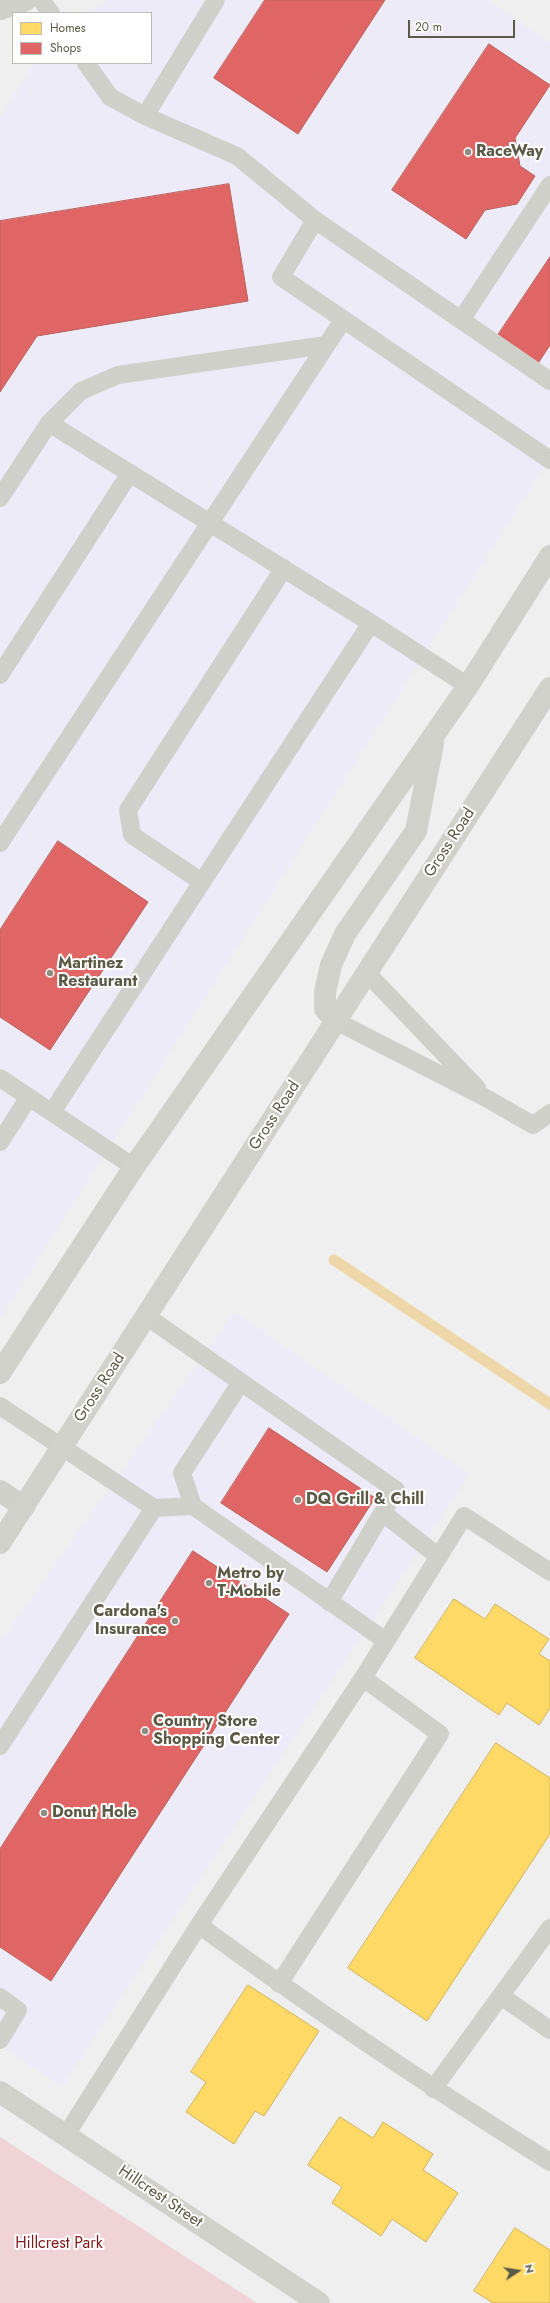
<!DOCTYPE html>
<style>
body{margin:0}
#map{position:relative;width:550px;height:2303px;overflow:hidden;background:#efeff0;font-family:Jost,sans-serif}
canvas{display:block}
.legend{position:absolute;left:12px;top:12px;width:140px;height:52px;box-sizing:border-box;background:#fff;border:1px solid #bdbdb5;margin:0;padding:5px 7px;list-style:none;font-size:12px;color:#5b5a46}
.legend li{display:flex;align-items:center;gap:8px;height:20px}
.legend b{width:20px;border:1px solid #bdbdb5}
.north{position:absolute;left:498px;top:2251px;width:40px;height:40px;-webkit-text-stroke:3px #fff;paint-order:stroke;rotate:78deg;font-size:11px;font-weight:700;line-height:16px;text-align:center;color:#5b5a46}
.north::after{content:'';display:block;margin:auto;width:14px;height:18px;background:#5b5a46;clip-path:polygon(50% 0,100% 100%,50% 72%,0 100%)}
.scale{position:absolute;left:408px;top:20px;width:107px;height:18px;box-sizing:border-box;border:2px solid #5b5a46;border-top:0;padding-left:5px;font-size:12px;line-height:14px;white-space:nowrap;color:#5b5a46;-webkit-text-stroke:3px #fff;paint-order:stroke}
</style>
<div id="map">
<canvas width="550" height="2303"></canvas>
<ul class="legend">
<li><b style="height:11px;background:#ffd966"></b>Homes</li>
<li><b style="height:11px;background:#e06666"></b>Shops</li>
</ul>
<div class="north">N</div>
<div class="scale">20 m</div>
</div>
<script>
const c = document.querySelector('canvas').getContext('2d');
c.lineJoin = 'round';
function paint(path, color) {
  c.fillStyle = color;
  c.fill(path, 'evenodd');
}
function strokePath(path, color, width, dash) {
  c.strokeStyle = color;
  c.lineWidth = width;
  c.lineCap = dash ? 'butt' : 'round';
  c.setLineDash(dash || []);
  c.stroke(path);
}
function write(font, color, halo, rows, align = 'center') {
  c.font = font + ' Jost,sans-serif';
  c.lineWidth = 4;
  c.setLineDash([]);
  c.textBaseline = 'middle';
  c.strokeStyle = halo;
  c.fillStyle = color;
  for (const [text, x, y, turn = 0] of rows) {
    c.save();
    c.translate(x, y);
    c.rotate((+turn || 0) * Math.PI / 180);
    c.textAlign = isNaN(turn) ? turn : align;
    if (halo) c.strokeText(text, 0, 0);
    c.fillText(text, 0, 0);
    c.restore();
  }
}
paint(new Path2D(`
 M 109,0 L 488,0 L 550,43 L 550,458 L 0,1319 L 0,116 L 35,63 L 151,63 L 151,13 L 81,13 Z
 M 234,1312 L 470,1474 L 62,2087 L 0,2045 L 0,1642 Z`), '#edebf7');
paint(new Path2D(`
 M 0,2137 L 257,2303 L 0,2303 Z`), '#efd3d7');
const homes = new Path2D(`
 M 454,1599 L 485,1619 L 495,1604 L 549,1639 L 539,1654 L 550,1661 L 550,1708 L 539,1725 L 507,1703 L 499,1715 L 415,1658 Z
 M 496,1743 L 550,1778 L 550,1834 L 427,2021 L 348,1968 Z
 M 248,1985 L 319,2031 L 264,2116 L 255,2111 L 234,2144 L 186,2112 L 206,2082 L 191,2072 Z
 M 340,2117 L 373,2138 L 383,2122 L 433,2154 L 423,2170 L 458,2193 L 426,2242 L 392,2219 L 381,2236 L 332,2203 L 342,2187 L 308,2165 Z
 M 515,2228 L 550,2250 L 550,2303 L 493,2303 L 474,2291 Z`);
paint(homes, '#ffd966');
strokePath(homes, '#ceb35c', 1);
const shops = new Path2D(`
 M 265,0 L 385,0 L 298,134 L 214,78 Z
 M 489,44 L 550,85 L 515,138 L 520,166 L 535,176 L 517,204 L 485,210 L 466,239 L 392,190 Z
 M 229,184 L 248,301 L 37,336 L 0,392 L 0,221 Z
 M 550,257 L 550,345 L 537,365 L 496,338 Z
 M 58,841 L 148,902 L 50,1050 L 0,1017 L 0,930 Z
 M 269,1428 L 375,1498 L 327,1572 L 221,1503 Z
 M 193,1551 L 289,1614 L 51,1981 L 0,1947 L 0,1849 Z`);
paint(shops, '#e06666');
strokePath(shops, '#b8625c', 1);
strokePath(new Path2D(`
 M 334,1260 L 550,1404`), '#edd7a8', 11);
strokePath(new Path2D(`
 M 41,0 L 51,13
 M 86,63 L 110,97 L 145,116 L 216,0
 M 145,116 L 237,156 L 315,220
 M 461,320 L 550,185
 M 550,381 L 315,220 L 281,277 L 550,460
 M 49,423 L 81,391 L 118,375 L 326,345
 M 0,498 L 49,423 L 371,623 L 468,686
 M 0,675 L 130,473
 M 0,843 L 343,320
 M 202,882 L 132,835 L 128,810 L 284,568
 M 367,973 L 477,1088
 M 336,1021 L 486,1098 L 533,1125 L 550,1113
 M 0,1078 L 134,1167
 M 52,1112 L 371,623
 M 0,1142 L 29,1097
 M 146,1316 L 396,1490 L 329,1602
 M 0,1406 L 154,1508 L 0,1746
 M 193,1506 L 182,1473 L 241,1382
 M 154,1508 L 193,1506 L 386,1641
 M 383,1513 L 439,1557
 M 550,1572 L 464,1516 L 363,1678 L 199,1925 C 313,2009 430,2087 550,2162
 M 279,1984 L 440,1734 L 363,1678
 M 501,1996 L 550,2030
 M 0,1997 L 18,2010 L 0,2040
 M 433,2089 L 550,1928
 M 66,2135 L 199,1925`), '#d0d0cb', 18);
strokePath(new Path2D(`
 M 0,9 L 26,0
 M 0,1491 L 24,1507`), '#d0d0cb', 22);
strokePath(new Path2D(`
 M 336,1021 L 325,1009 L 325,992 L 331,965 L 345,934 L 416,831 L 433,744
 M 0,1373 L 134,1167 L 468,686 L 550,556
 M 0,1543 L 550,688
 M 0,2092 L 319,2303`), '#d1d1cc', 22);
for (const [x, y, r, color] of [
 [468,152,4,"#8f8e82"],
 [50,973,4,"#8f8e82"],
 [298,1500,4,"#8f8e82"],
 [209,1583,4,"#8f8e82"],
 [175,1621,4,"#8f8e82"],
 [145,1731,4,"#8f8e82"],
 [44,1813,4,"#8f8e82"]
]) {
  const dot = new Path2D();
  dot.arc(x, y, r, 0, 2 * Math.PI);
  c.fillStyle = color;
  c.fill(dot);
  strokePath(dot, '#fff', 1.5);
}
write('bold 16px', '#5b5a46', '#fff', [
 ["RaceWay",476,152],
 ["Martinez",58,964],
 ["Restaurant",58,982],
 ["DQ Grill & Chill",306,1500],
 ["Metro by",217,1574],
 ["T-Mobile",217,1592],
 ["Cardona's",167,1612,"right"],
 ["Insurance",167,1630,"right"],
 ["Country Store",153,1722],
 ["Shopping Center",153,1740],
 ["Donut Hole",52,1813]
], 'left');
write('16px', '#5b5a46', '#fff', [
 ["Gross Road",450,843,-57],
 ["Gross Road",275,1116,-57],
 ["Gross Road",100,1388,-57],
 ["Hillcrest Street",160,2197,34]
]);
write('16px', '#7d1719', '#fff', [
 ["Hillcrest Park",59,2244]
]);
</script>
